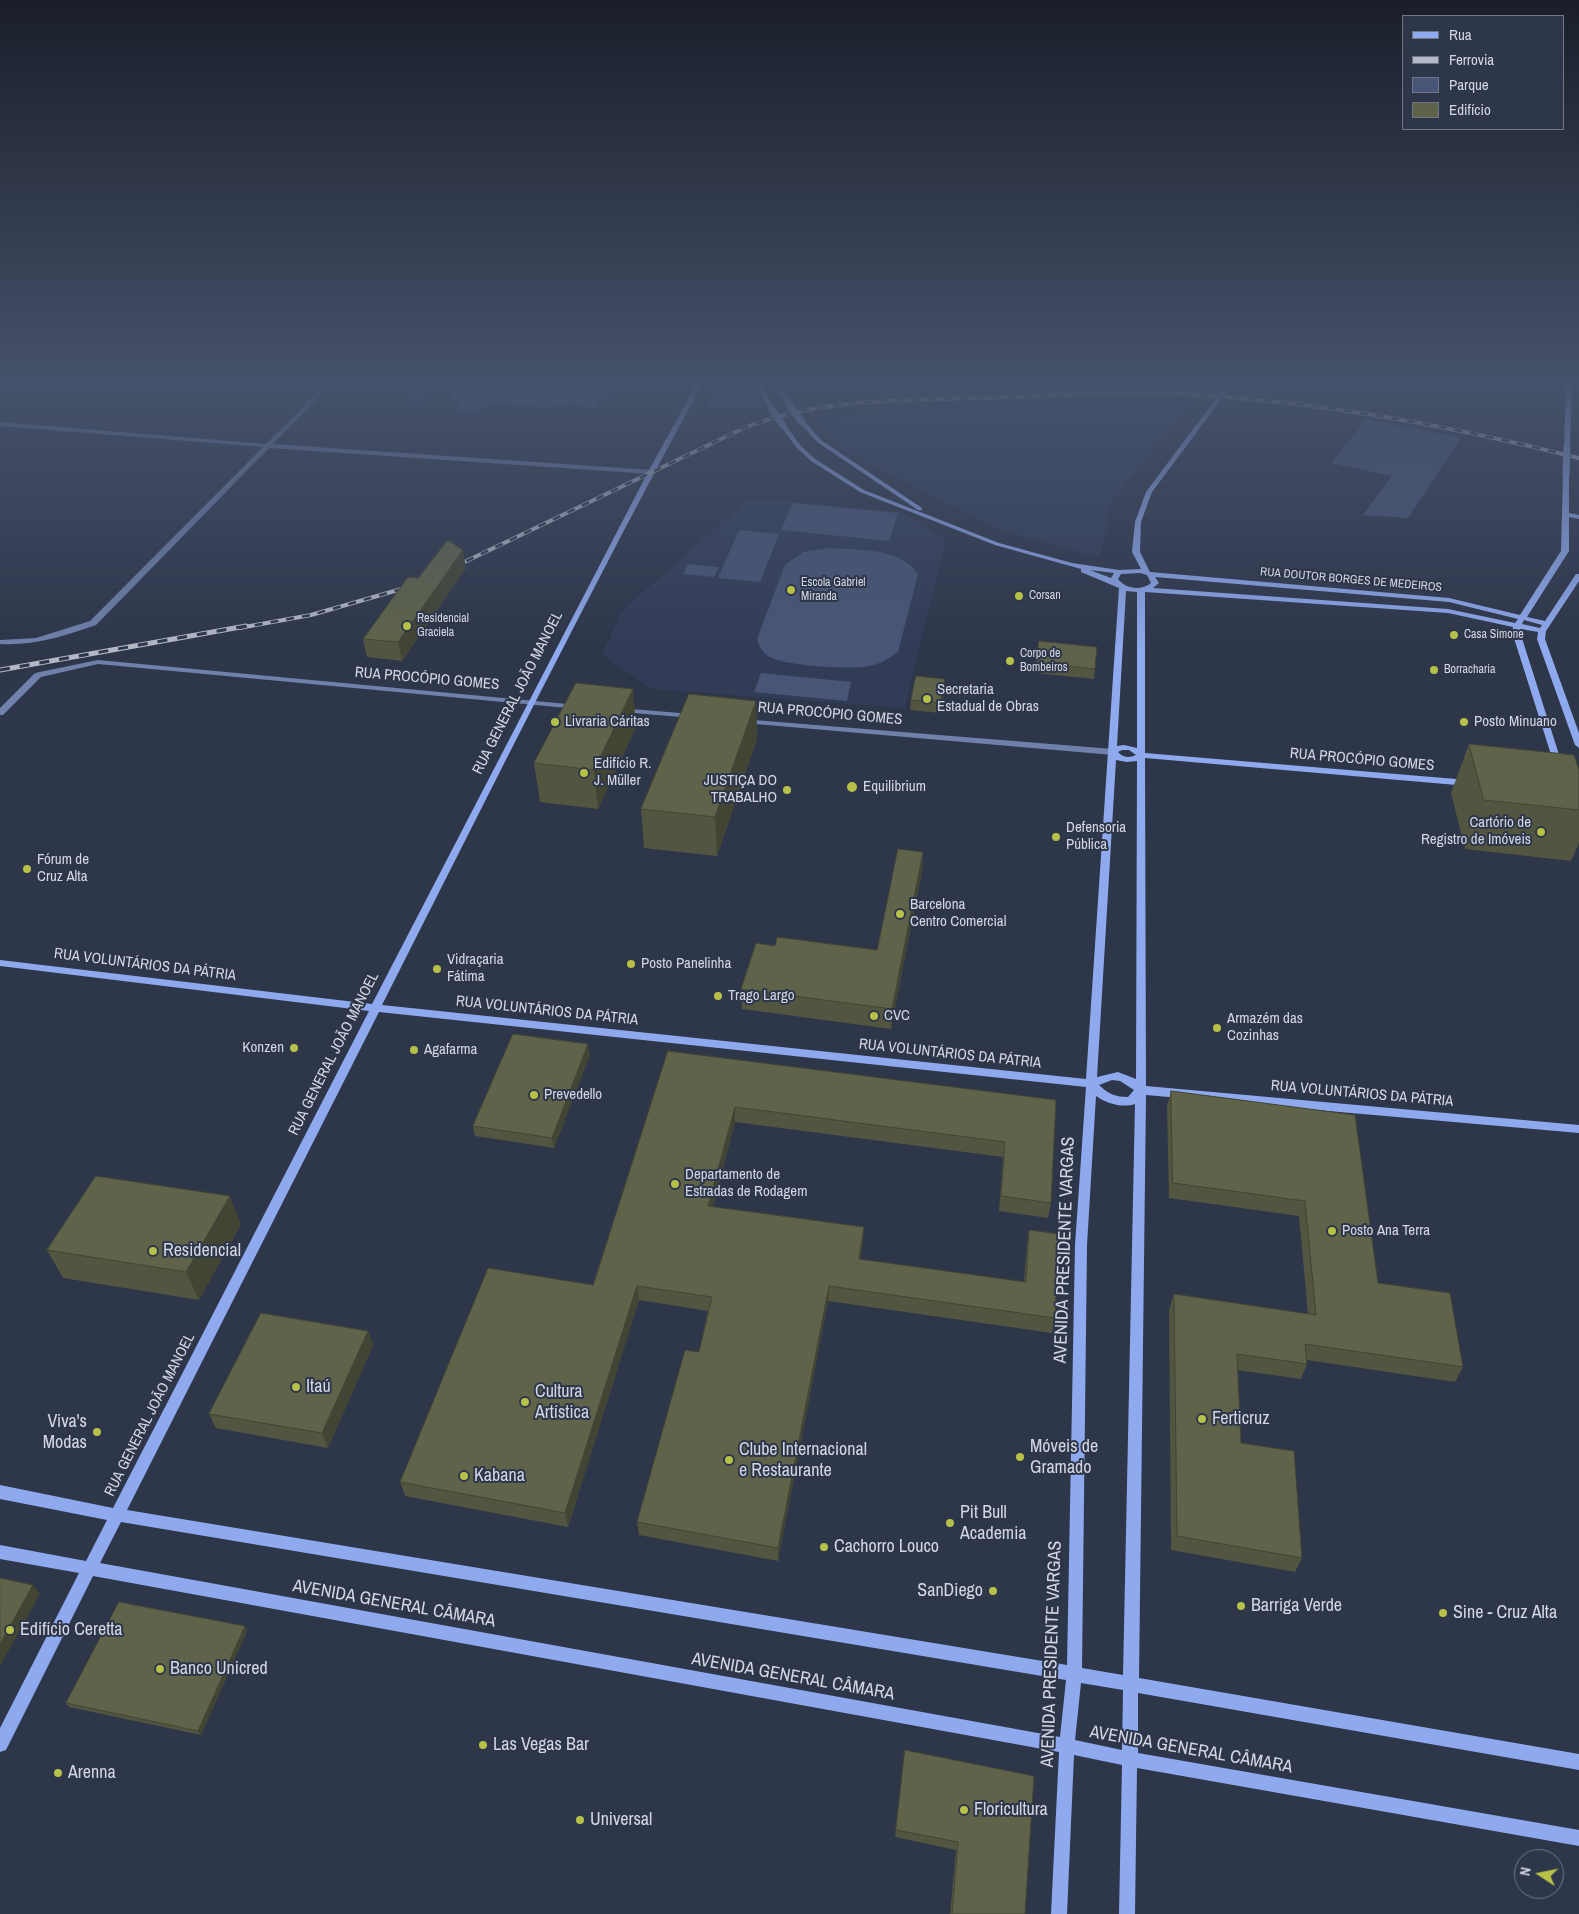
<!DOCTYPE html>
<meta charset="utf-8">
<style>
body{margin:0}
#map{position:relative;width:1579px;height:1914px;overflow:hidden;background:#2e364a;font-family:"Archivo Narrow",sans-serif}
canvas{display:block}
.legend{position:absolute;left:1402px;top:15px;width:162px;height:115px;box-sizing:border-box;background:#2e364a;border:1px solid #707688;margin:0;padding:6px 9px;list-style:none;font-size:15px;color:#d2d7e4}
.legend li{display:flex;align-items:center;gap:10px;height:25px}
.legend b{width:25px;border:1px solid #707688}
.north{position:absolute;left:1514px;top:1849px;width:50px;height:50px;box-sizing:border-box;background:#2e364a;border:1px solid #707688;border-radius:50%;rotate:281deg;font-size:14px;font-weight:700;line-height:20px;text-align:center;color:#d2d7e4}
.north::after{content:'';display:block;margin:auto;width:18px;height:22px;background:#b7c148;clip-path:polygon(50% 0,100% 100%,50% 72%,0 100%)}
</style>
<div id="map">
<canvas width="1579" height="1914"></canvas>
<ul class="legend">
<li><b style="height:6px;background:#8fa9ee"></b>Rua</li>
<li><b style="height:6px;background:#b3b8c7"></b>Ferrovia</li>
<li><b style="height:14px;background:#485576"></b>Parque</li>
<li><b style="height:14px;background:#5f634a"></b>Edifício</li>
</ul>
<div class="north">N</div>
</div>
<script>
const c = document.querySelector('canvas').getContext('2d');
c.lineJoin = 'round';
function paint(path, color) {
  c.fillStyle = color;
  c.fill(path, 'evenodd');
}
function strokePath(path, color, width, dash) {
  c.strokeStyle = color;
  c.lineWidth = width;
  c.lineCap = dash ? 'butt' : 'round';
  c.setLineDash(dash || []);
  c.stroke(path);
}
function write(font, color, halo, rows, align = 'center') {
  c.font = font + ' "Archivo Narrow",sans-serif';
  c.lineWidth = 4;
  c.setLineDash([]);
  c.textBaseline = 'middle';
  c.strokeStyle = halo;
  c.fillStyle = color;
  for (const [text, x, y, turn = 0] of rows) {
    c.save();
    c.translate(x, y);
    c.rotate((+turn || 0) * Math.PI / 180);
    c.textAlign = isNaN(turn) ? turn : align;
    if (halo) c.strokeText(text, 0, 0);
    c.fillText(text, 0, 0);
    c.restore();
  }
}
paint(new Path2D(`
 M 1071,400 L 1192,401 L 1112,501 L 1100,557 L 1004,532 L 843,450 L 812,420 L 979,401 Z
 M 750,498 L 902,512 L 945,540 L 905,708 L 652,689 L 602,655 L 622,611 Z`), '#323c57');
paint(new Path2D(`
 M 718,381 L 748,381 L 761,408 L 706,408 Z
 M 1366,419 L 1461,438 L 1408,518 L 1363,515 L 1392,476 L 1331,463 Z
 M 793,503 L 898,513 L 889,541 L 781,530 Z
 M 739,530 L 779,534 L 760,582 L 718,578 Z
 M 828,548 C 856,550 901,547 918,574 L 898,652 C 889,658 881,664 870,666 C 851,670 787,666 770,657 C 763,653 759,647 757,639 L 785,565 L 803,552 Z
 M 688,564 L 719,567 L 714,577 L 683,574 Z
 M 761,673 L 851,682 L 847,701 L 754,692 Z`), '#485576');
paint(new Path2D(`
 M 354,381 L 406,381 C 394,390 363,390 349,383 Z
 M 416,381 L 641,381 L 629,385 L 629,391 L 604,396 L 593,409 L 569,403 L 544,408 L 508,403 L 493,403 L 470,413 L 456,409 L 461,404 L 452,399 L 454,391 L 432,392 L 418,402 L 405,400 Z`), '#495d95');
paint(new Path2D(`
 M 329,381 L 335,381 L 273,444 L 651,470 L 654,472 L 651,474 L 269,448 L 96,625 C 64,636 34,646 0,644 L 0,640 L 36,638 L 90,621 L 263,447 L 0,426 L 0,422 L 266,444 Z
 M 98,660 L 578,705 L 582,707 L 578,709 L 98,664 L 41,677 L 3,715 L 0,715 L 0,708 L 35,673 Z
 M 619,708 L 692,714 L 696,716 L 692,718 L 622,712 L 618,710 Z
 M 741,719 L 1113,749 L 1117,752 L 1113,755 L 744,723 L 741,723 Z`), '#6f80ab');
paint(new Path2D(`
 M 698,381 L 704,381 C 592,586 488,796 382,1005 L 1086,1079 L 1119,588 L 1081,572 L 1081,569 L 995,545 L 860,492 L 811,461 L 796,447 L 779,424 L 780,423 L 784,423 L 800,445 L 815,459 L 864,490 L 999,543 L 1072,563 L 1119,570 L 1141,569 L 1132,552 L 1135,522 L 1146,492 L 1229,381 L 1235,381 L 1152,492 L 1141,522 L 1140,552 L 1150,572 L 1449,598 L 1520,615 L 1561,551 L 1563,475 L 1566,473 L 1569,475 L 1569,513 L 1579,515 L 1579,519 L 1569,517 L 1569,551 L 1527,617 L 1545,621 L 1576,574 L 1579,574 L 1579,581 L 1546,631 L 1545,639 L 1579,733 L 1579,748 L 1575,745 L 1537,639 L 1538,632 L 1521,629 L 1520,632 L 1562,764 L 1561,766 L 1558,767 L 1554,764 L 1512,632 L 1513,627 L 1448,613 L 1145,592 L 1145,753 L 1468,780 L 1472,783 L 1468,786 L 1145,758 L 1146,1086 L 1579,1125 L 1579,1133 L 1146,1095 L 1139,1678 L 1579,1754 L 1579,1770 L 1138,1693 L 1138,1753 L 1579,1830 L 1579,1846 L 1137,1768 L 1135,1914 L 1119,1914 L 1122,1765 L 1074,1755 L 1067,1914 L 1051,1914 L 1059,1752 L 93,1576 L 6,1750 L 0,1752 L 0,1728 L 79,1573 L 0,1559 L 0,1545 L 86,1561 L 107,1520 L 0,1499 L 0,1485 L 113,1508 L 369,1011 L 0,966 L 0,960 L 372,1004 L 648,472 ZM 1090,570 L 1114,573 L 1111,578 ZM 1140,573 L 1147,575 L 1151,583 C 1141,591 1126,589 1118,579 L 1121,574 ZM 1155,577 L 1449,602 L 1518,619 L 1515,623 L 1448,609 L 1153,588 L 1159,583 ZM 1126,591 L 1137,592 L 1137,748 L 1124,745 L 1117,746 ZM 1524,620 L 1542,625 L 1540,628 L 1522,624 ZM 1122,750 L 1129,750 L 1136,755 C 1130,758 1123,758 1118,752 ZM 1116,760 L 1127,762 L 1137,761 L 1136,1079 L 1118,1072 L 1097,1077 ZM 379,1012 L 1086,1087 L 1075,1245 L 1067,1665 L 127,1510 ZM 1112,1080 L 1120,1081 L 1134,1090 L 1128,1097 C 1116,1097 1108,1094 1099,1085 ZM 1096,1096 C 1107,1104 1123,1108 1135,1104 L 1123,1675 L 1082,1668 L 1087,1245 ZM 121,1522 L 1066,1680 L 1060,1737 L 100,1563 ZM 1081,1683 L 1123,1690 L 1122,1750 L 1075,1740 Z
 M 754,381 L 760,381 L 775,409 L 774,410 L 769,409 Z
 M 773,381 L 779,381 L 793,406 L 792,407 L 788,407 Z
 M 1566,381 L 1572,381 L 1570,447 L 1567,449 L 1564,447 Z
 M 800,421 L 804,421 L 821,440 L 922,508 L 922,510 L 918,510 L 817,442 L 800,423 Z`), '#8fa9ee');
const railFar1 = new Path2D(`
 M 452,568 L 744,428 C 821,398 905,400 987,398 C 1052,396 1117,391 1182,394 C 1316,401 1448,425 1579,458
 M 239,628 L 311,615 L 412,586`);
const rail = new Path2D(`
 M 0,670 L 246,626`);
strokePath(railFar1, '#b3b8c7', 4);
strokePath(rail, '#b3b8c7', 5);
strokePath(railFar1, '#2e364a', 2.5, [8]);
strokePath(rail, '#2e364a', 3, [10]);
strokePath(new Path2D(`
 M 790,406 L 802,422
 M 772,409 L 782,424
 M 1566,475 L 1567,447`), '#8fa9ee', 7);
paint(new Path2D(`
 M 466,568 L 402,661 L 367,657 L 363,639 L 418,578 Z
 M 1039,641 L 1095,669 L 1094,679 L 1035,673 Z
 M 945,689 L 940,713 L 910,710 L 911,700 Z
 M 756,701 L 757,739 L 717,856 L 644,848 L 641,809 Z
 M 636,727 L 598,809 L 540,802 L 534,763 Z
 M 1469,744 L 1579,770 L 1579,843 L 1571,861 L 1465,849 L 1451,793 Z
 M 923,852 L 922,871 L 891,1029 L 742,1009 L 741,989 L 775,946 L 877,950 Z
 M 668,1051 L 1056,1100 L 1051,1203 L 1048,1218 L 999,1211 L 1003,1157 L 735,1122 L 713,1206 L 863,1242 L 860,1259 L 1024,1282 L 1027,1245 L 1029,1230 L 1055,1318 L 1052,1333 L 828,1301 L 778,1561 L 639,1535 L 637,1522 L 699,1352 L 708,1311 L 639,1300 L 568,1527 L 405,1496 L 400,1482 L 593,1285 Z
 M 590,1055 L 554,1148 L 475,1136 L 473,1126 Z
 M 1171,1091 L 1355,1115 L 1378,1283 L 1463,1367 L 1455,1382 L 1307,1360 L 1307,1364 L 1301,1379 L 1237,1370 L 1241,1443 L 1302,1558 L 1295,1572 L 1171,1550 L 1169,1310 L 1174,1294 L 1308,1314 L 1299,1216 L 1169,1198 L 1167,1107 Z
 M 241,1224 L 199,1300 L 63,1278 L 47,1250 Z
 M 368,1331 L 373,1345 L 328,1448 L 216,1428 L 209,1414 Z
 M 245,1626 L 247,1631 L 201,1735 L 69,1707 L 66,1703 Z
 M 905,1750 L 1025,1914 L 950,1914 L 956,1850 L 895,1837 Z`), '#525540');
paint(new Path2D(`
 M 463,550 L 466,568 L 402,661 L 398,642 Z
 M 945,679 L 945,689 L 940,713 L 940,703 Z
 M 633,689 L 636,727 L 598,809 L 594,770 Z
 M 756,701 L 757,739 L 717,856 L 715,817 Z
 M 923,852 L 922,871 L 891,1029 L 892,1009 Z
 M 588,1044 L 590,1055 L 554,1148 L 552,1138 Z
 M 735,1107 L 735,1122 L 709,1220 L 708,1206 Z
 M 230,1196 L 241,1224 L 199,1300 L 186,1272 Z
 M 864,1227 L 863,1242 L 858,1274 L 859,1259 Z
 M 637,1286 L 639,1300 L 568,1527 L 565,1513 Z
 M 829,1286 L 828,1301 L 778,1561 L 778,1548 Z
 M 368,1331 L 373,1345 L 328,1448 L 322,1433 Z
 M 33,1585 L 40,1594 L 0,1666 L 0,1644 Z
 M 245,1626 L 247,1631 L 201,1735 L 198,1731 Z`), '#424534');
const building = new Path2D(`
 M 448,540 L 463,550 L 398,642 L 363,639 L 408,577 L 418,578 Z
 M 1039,641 L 1097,647 L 1095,669 L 1036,663 Z
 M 916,676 L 945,679 L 940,703 L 911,700 Z
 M 576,683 L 633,689 L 594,770 L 534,763 Z
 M 689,694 L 756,701 L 715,817 L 641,809 Z
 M 1469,744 L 1574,755 L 1579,770 L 1579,810 L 1484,800 Z
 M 898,849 L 923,852 L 892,1009 L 741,989 L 756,943 L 775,946 L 777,937 L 877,950 Z
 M 513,1034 L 588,1044 L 552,1138 L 473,1126 Z
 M 668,1051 L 1056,1100 L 1051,1203 L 1001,1196 L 1005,1142 L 735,1107 L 708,1206 L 864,1227 L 859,1259 L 1026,1282 L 1029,1230 L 1059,1234 L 1055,1318 L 829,1286 L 778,1548 L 637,1522 L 685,1350 L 699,1352 L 712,1297 L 637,1286 L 565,1513 L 400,1482 L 488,1268 L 593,1285 Z
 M 1171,1091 L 1355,1115 L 1378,1283 L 1450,1293 L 1463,1367 L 1305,1344 L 1307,1364 L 1237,1354 L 1241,1443 L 1294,1451 L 1302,1558 L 1177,1536 L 1174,1294 L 1316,1315 L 1305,1201 L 1173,1183 Z
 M 96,1176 L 230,1196 L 186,1272 L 47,1250 Z
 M 261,1313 L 368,1331 L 322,1433 L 209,1414 Z
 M 0,1578 L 33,1585 L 0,1644 Z
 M 119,1602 L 245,1626 L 198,1731 L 66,1703 Z
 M 905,1750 L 1034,1776 L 1025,1914 L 952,1914 L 958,1842 L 896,1830 Z`);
paint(building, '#5f634a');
strokePath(building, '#424534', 1);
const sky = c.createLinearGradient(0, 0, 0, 649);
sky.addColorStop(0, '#191e29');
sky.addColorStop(0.59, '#46526b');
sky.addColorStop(1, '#46526b00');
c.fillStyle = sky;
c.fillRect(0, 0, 1579, 649);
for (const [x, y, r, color] of [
 [791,590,5,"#b7c148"],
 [1019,596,5,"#b7c148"],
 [407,626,5,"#b7c148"],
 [1454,635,5,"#b7c148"],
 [1010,661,5,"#b7c148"],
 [1434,670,5,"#b7c148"],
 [927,699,5,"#b7c148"],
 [555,722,5,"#b7c148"],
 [1464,722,5,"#b7c148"],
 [584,773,5,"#b7c148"],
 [852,787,6,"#b7c148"],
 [787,790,5,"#b7c148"],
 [1541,832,5,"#b7c148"],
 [1056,837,5,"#b7c148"],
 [27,869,5,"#b7c148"],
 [900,914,5,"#b7c148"],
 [631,964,5,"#b7c148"],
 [437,969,5,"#b7c148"],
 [718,996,5,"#b7c148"],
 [874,1016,5,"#b7c148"],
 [1217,1028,5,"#b7c148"],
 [294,1048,5,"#b7c148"],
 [414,1050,5,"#b7c148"],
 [534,1095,5,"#b7c148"],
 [675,1184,5,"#b7c148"],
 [1332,1231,5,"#b7c148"],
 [153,1251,5,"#b7c148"],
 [296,1387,5,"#b7c148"],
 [525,1402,5,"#b7c148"],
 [1202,1419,5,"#b7c148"],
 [97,1432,5,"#b7c148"],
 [1020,1457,5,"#b7c148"],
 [729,1460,5,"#b7c148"],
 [464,1476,5,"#b7c148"],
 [950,1523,5,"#b7c148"],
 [824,1547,5,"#b7c148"],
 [993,1591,5,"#b7c148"],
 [1241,1606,5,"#b7c148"],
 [1443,1613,5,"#b7c148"],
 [10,1630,5,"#b7c148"],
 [160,1669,5,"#b7c148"],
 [483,1745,5,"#b7c148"],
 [58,1773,5,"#b7c148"],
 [964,1810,5,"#b7c148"],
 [580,1820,5,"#b7c148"]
]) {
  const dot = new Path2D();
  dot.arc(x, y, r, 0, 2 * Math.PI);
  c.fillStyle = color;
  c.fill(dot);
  strokePath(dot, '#2e364a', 2);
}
write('12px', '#d2d7e4', '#2e364a', [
 ["RUA DOUTOR BORGES DE MEDEIROS",1351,580,5]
]);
write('12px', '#d2d7e4', '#2e364a', [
 ["Escola Gabriel",801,583],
 ["Miranda",801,597],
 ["Corsan",1029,596],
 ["Residencial",417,619],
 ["Graciela",417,633],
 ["Casa Simone",1464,635],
 ["Corpo de",1020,654],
 ["Bombeiros",1020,668],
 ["Borracharia",1444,670]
], 'left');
write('15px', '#d2d7e4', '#2e364a', [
 ["RUA PROCÓPIO GOMES",427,679,5],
 ["RUA GENERAL JOÃO MANOEL",518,693,-63],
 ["RUA PROCÓPIO GOMES",830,714,5],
 ["RUA PROCÓPIO GOMES",1362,760,5],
 ["RUA VOLUNTÁRIOS DA PÁTRIA",145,965,7],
 ["RUA VOLUNTÁRIOS DA PÁTRIA",547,1011,6],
 ["RUA GENERAL JOÃO MANOEL",334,1054,-63],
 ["RUA VOLUNTÁRIOS DA PÁTRIA",950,1054,6],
 ["RUA VOLUNTÁRIOS DA PÁTRIA",1362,1094,5],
 ["RUA GENERAL JOÃO MANOEL",150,1415,-63]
]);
write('15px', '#d2d7e4', '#2e364a', [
 ["Secretaria",937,690],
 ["Estadual de Obras",937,707],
 ["Livraria Cáritas",565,722],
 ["Posto Minuano",1474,722],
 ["Edifício R.",594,764],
 ["J. Müller",594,781],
 ["JUSTIÇA DO",777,781,"right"],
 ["TRABALHO",777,798,"right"],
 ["Equilibrium",863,787],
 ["Cartório de",1531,823,"right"],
 ["Registro de Imóveis",1531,840,"right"],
 ["Defensoria",1066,828],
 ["Pública",1066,845],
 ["Fórum de",37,860],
 ["Cruz Alta",37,877],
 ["Barcelona",910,905],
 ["Centro Comercial",910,922],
 ["Vidraçaria",447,960],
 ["Fátima",447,977],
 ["Posto Panelinha",641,964],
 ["Trago Largo",728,996],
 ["CVC",884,1016],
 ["Armazém das",1227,1019],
 ["Cozinhas",1227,1036],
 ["Konzen",284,1048,"right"],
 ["Agafarma",424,1050],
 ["Prevedello",544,1095],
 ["Departamento de",685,1175],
 ["Estradas de Rodagem",685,1192],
 ["Posto Ana Terra",1342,1231]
], 'left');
write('18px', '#d2d7e4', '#2e364a', [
 ["AVENIDA PRESIDENTE VARGAS",1065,1250,-88],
 ["AVENIDA GENERAL CÂMARA",394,1604,10],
 ["AVENIDA PRESIDENTE VARGAS",1052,1654,-88],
 ["AVENIDA GENERAL CÂMARA",793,1677,10],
 ["AVENIDA GENERAL CÂMARA",1191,1750,10]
]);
write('18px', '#d2d7e4', '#2e364a', [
 ["Residencial",163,1251],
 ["Itaú",306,1387],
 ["Cultura",535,1392],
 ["Artística",535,1413],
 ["Ferticruz",1212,1419],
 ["Viva's",87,1422,"right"],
 ["Modas",87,1443,"right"],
 ["Móveis de",1030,1447],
 ["Gramado",1030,1468],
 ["Clube Internacional",739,1450],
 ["e Restaurante",739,1471],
 ["Kabana",474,1476],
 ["Pit Bull",960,1513],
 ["Academia",960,1534],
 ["Cachorro Louco",834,1547],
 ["SanDiego",983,1591,"right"],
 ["Barriga Verde",1251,1606],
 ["Sine - Cruz Alta",1453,1613],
 ["Edifício Ceretta",20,1630],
 ["Banco Unicred",170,1669],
 ["Las Vegas Bar",493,1745],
 ["Arenna",68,1773],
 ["Floricultura",974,1810],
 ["Universal",590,1820]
], 'left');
</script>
